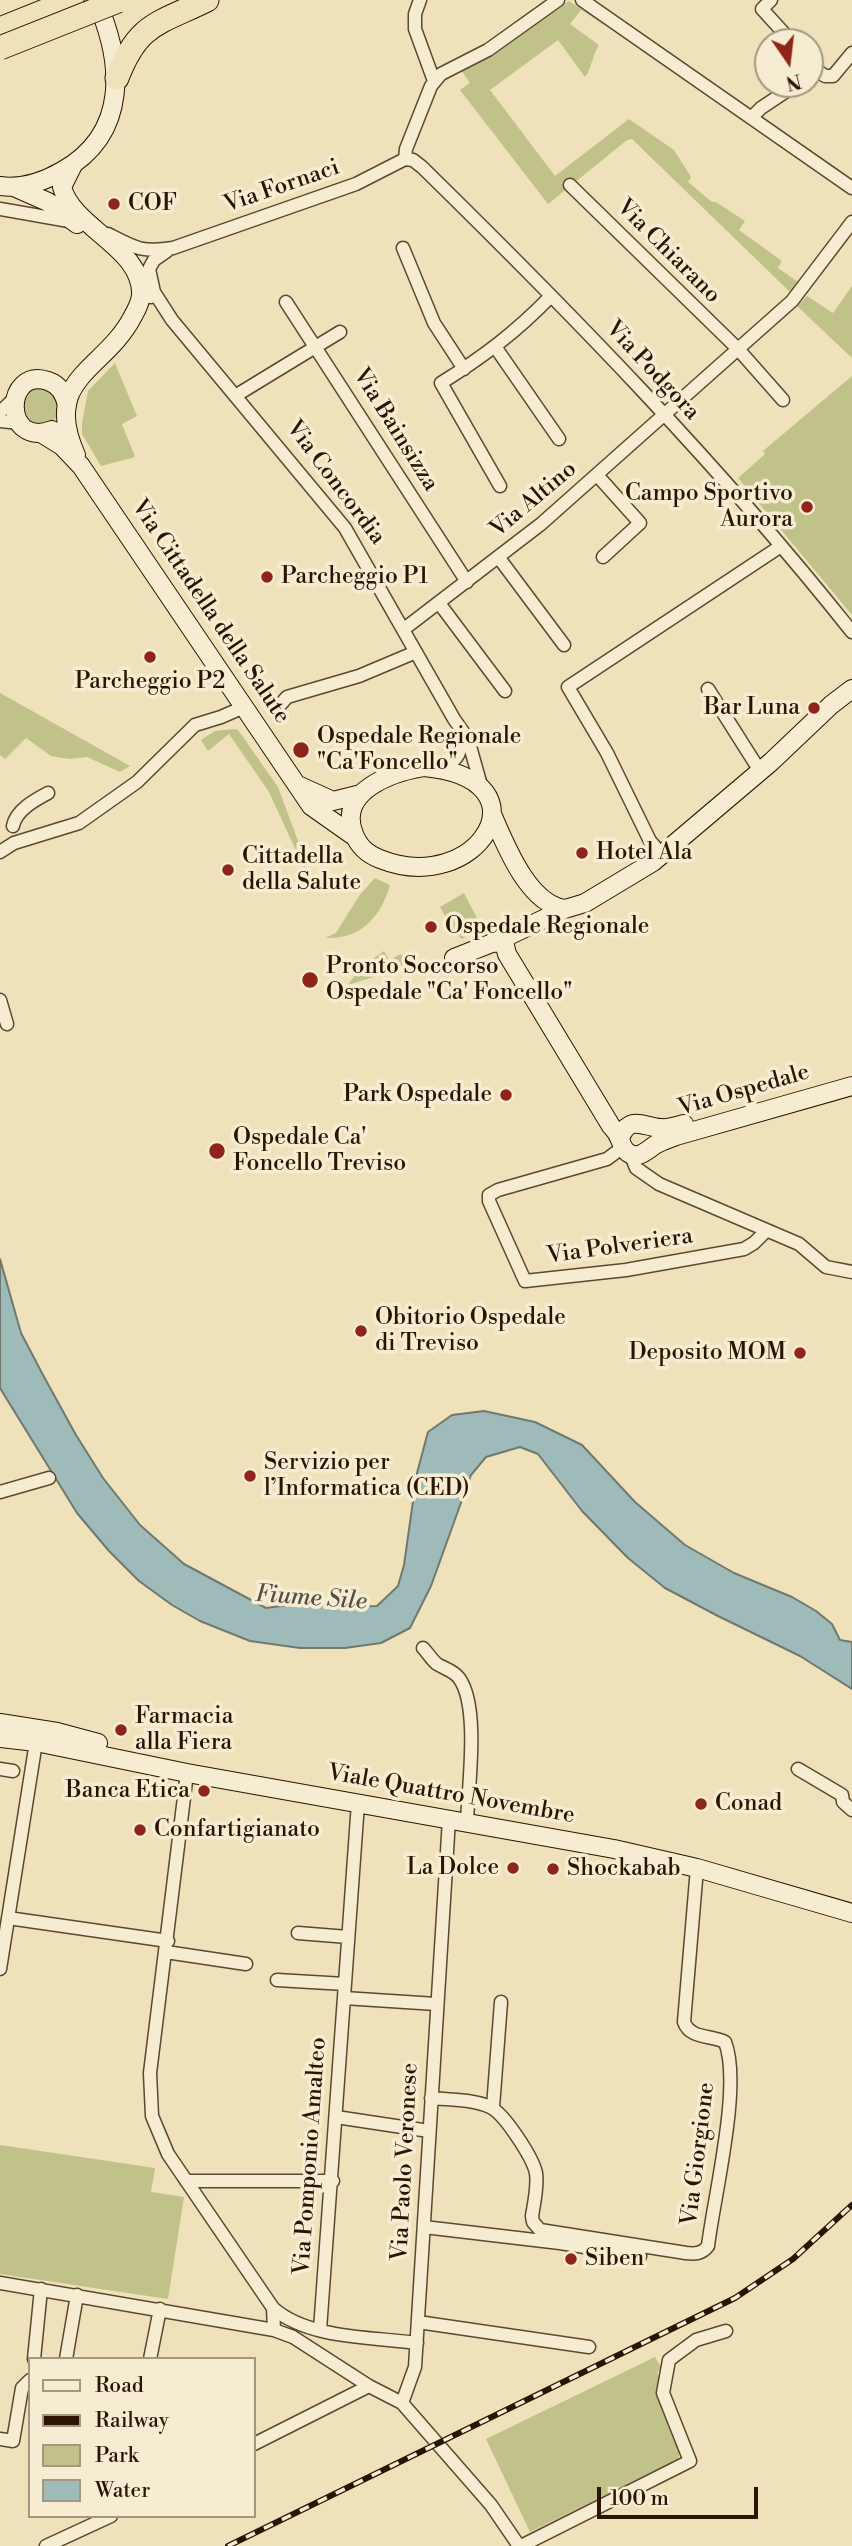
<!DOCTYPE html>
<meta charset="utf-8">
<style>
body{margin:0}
#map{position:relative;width:852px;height:2546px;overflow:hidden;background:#efe1ba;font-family:"Libre Bodoni",serif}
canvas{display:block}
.legend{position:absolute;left:28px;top:2357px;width:228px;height:161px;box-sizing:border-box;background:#f5ecd2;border:2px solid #a4967f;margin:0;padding:9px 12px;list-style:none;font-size:21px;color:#2a1502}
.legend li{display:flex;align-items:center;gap:14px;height:35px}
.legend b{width:35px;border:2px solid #a4967f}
.north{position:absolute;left:754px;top:28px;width:70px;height:70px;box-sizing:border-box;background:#f5ecd2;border:2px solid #a4967f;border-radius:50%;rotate:166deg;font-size:19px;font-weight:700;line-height:28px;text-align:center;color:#2a1502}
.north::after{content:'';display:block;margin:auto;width:24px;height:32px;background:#8f2418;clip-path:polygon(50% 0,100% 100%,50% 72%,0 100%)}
.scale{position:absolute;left:597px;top:2487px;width:161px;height:32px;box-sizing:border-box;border:4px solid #2a1502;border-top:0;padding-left:9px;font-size:21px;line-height:24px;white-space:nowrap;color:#2a1502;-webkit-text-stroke:5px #f5ecd2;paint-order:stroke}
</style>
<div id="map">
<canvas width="852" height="2546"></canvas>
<ul class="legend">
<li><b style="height:9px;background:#f5ecd2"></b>Road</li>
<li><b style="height:9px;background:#2a1502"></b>Railway</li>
<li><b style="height:19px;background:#c1c18a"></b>Park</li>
<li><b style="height:19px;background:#9ebbba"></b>Water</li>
</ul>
<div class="north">N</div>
<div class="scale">100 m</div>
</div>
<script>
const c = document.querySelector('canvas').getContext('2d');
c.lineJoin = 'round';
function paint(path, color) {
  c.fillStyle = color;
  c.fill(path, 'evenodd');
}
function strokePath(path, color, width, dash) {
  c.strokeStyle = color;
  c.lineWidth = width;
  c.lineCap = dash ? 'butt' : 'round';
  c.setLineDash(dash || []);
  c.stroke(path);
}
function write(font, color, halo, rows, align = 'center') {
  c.font = font + ' "Libre Bodoni",serif';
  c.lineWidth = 7;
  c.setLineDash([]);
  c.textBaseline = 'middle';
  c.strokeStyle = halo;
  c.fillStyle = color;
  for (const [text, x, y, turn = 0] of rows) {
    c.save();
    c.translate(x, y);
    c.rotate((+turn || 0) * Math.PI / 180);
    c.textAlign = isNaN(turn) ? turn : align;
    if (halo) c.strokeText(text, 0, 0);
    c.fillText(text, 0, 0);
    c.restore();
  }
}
paint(new Path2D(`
 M 569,1 L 612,30 L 581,10 L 570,24 L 599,45 C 592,55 592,68 585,77 L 558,40 L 490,90 L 555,176 L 629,119 L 674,150 L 691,177 L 688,182 L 712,202 L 716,202 L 745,221 L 739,230 L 782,261 L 778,268 L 798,282 L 790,292 L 632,139 L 627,140 L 548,204 L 460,90 L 470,83 L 461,70 Z
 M 852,286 L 852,358 L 797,306 L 807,296 L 833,313 Z
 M 115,363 L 137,416 L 122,424 L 135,457 L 101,466 L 82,434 L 82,423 L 88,391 Z
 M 852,376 L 852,615 L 738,478 L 765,454 L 763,451 Z
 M22 406a19 19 0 1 1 38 0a19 19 0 1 1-38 0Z
 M 0,693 L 130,766 L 120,772 L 87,757 L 69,759 L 51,756 L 26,738 L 5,759 L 0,755 Z
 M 234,729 L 238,730 L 278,787 L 307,865 L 304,868 L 269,792 L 229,734 L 208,751 L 201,740 L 215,731 Z
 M 375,878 L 390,885 C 381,917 360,940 325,938 L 336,933 L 359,896 Z
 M 464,893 L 481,926 L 462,939 L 454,932 L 440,907 Z
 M 384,951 L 389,960 L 401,954 L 408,966 L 348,985 L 360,968 Z
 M 0,2145 L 155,2168 L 151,2192 L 184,2197 L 168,2299 L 0,2274 Z
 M 655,2357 L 662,2369 L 657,2372 L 661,2380 L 657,2397 L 679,2444 L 681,2451 L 678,2459 L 530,2532 L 486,2439 Z`), '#c1c18a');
const water = new Path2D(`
 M 0,1259 L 21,1333 L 43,1375 L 76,1435 L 103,1478 L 140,1525 L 184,1564 L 266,1608 L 302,1603 L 343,1607 L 377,1606 L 398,1586 L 404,1565 L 417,1473 L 428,1432 L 452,1415 L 484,1411 L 535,1422 L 582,1445 L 635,1502 L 685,1545 L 734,1573 L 792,1597 L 816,1611 L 832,1624 L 840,1640 L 852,1642 L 852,1689 L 800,1656 L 718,1616 L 665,1588 L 628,1558 L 582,1511 L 538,1454 L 520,1447 L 486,1457 L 471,1475 L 431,1586 L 410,1628 L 381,1643 L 345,1648 L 300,1648 L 250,1641 L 200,1621 L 172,1605 L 139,1581 L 109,1551 L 77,1513 L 0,1388 Z`);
paint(water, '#9ebbba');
strokePath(water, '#707970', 2);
const street = new Path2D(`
 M 420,0 L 415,14 L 415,29 L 434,81
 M 582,0 L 852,188
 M 771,0 L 762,9 L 792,42
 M 810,76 L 818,71 L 825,76 L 833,76 L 852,53
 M 751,118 L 761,108 L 797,84
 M 405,159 L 413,160 L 422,167 C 573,315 720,466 852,632
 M 405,159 L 406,149 L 431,86 L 441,74 L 488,50 L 558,0
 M 570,185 L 738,349 L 783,400
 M 0,209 L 69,221
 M 108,234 C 135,248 142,253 173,248 L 356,184 L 405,159
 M 403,248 L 434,323 L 464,369
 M 154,292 L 172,320 L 345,528 L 454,719 L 468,739 L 482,789
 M 151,297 L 154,292 L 149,269 L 154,260 L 167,251
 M 286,302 L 467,582
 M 496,348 L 559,439
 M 235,396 L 340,332
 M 0,412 L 15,398
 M 0,421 L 19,423
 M 597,475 L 640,523 L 603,557
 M 500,486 L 441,383 C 483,357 516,332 550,297
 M 499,558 L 564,645
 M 439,603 L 505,691
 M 404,629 L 541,524 L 792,301 L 852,222
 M 708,689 L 760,771
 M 281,704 L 287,697 L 359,676 L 416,652
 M 442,769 C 458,760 464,751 459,733
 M 13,826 C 16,810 35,800 48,793
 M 0,852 L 14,843 L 79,823 L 137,782 L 195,725 L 221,717 L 244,707
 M 662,855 L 650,841 L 607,753 L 568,687 L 781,546
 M 0,1000 L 7,1024
 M 623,1147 L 607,1159 L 498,1190 L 489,1195 L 489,1201 L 525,1281 L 626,1270 L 744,1249 L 754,1243 L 766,1231
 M 630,1153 L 636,1168 L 659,1184 L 799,1244 L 826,1267 L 852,1272
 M 0,1492 L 49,1478
 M 423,1648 C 427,1652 432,1660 437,1664 C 445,1669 453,1670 459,1678 C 480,1706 468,1788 467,1822
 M 0,1769 L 13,1771
 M 798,1769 L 842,1795 L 843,1802 L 852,1810
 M 187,1773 L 150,2073 L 152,2116 L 168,2154 L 273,2308 L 274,2330
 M 8,1918 L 168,1941
 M 298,1933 L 348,1937
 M 166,1952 L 246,1964
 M 0,1969 L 36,1742 L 35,1735
 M 277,1980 L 345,1984
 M 344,1998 L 436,2004
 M 431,2098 C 451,2100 472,2099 490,2107 C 504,2113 533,2158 536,2173 C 538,2187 534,2203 532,2216 L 533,2222 L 540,2230 L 686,2253 C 695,2254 702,2254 708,2246 C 714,2196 742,2085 725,2042 C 711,2035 690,2039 684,2022 L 697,1868
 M 493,2107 L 501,2002
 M 336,2117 L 429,2131
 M 186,2181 L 333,2181
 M 424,2227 L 560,2243 L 640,2256
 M 0,2283 L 274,2330 L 293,2337 L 369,2386 L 402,2403 L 491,2505 L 519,2546
 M 273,2308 C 308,2339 372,2337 417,2343
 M 418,2322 L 589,2347
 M 320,2330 L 358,1803
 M 34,2359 L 41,2289
 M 66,2359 L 77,2295
 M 150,2359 L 160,2309
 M 402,2403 L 415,2367 L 449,1819
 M 0,2439 L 13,2441 L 22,2388 L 30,2380
 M 254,2444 L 369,2386
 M 46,2546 L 111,2516
 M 521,2546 L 690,2461 L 663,2393 L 669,2360 L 696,2340 L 726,2331`);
const secondary = new Path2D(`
 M 73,165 L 62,187 C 73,229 144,248 141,296 C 140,303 137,309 133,316 C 105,371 41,377 76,455
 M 0,186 C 22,189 43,182 62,171 C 130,133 123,61 96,0
 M 14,187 L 48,202 L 77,224
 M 52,430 C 2,449 4,366 48,381 C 60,385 65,394 67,406
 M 41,433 L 62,446 L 81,466 L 311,806 L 355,837
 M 424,767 C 552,779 477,898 380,859 C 367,854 359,847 354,834 C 336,791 393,772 424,767 Z
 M 300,786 L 333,801 L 361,794
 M 492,814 C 505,844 528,904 565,909
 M 504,942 L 507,954 L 611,1126 C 622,1137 619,1142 625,1150 C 636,1162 646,1151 655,1145 C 661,1141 669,1139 676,1136 L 852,1086
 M 454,958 L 492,943 L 504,942 L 508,936 L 565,909 L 585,903 L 653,862 L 771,762 L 831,705 L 852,689
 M 621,1136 C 630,1115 644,1127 661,1128 C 668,1129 676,1126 684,1124
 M 0,1723 L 57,1732 L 98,1743
 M 0,1738 L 36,1742 L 187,1773 L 614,1849 L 697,1868 L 852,1913`);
const highway = new Path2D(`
 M 0,29 L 72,0
 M 117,78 C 138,23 158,24 207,0`);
strokePath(street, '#5b4830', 15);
strokePath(secondary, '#2a1502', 20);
strokePath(highway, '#2a1502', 25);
strokePath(street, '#f5ecd2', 12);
strokePath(secondary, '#f5ecd2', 18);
strokePath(highway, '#efe1ba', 23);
const rail = new Path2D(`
 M 228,2546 L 735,2298 L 793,2259 L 852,2205`);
strokePath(rail, '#2a1502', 6);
strokePath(rail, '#f5ecd2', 3.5, [10]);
const highwayBridge = new Path2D(`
 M 0,48 L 118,1`);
strokePath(highwayBridge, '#2a1502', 25, []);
strokePath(highwayBridge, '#efe1ba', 23);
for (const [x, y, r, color] of [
 [114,204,7,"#8f2418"],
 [807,507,7,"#8f2418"],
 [267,577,7,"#8f2418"],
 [150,657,7,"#8f2418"],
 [814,708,7,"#8f2418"],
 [301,750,9,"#8f2418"],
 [582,853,7,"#8f2418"],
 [228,870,7,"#8f2418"],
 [431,927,7,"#8f2418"],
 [310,980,9,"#8f2418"],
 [506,1095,7,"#8f2418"],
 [217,1151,9,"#8f2418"],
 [361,1331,7,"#8f2418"],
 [800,1353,7,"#8f2418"],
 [250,1476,7,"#8f2418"],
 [121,1730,7,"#8f2418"],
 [204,1791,7,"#8f2418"],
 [701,1804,7,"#8f2418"],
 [140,1830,7,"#8f2418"],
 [513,1868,7,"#8f2418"],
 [553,1869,7,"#8f2418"],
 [571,2259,7,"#8f2418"]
]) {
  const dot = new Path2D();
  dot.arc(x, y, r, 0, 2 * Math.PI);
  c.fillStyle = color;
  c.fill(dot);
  strokePath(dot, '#f5ecd2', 2.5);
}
write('23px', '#2a1502', '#f5ecd2', [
 ["Via Fornaci",282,187,-19],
 ["Via Chiarano",668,252,45],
 ["Via Podgora",652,371,47],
 ["Via Bainsizza",395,430,58],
 ["Via Concordia",335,483,53],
 ["Via Altino",534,500,-40],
 ["Via Cittadella della Salute",210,612,56],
 ["Via Ospedale",744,1091,-16],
 ["Via Polveriera",620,1247,-8],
 ["Viale Quattro Novembre",451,1795,10],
 ["Via Giorgione",699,2154,-83],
 ["Via Pomponio Amalteo",311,2156,-86],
 ["Via Paolo Veronese",406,2162,-87]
]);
write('23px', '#2a1502', '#f5ecd2', [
 ["COF",128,204],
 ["Campo Sportivo",793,494,"right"],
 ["Aurora",793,520,"right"],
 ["Parcheggio P1",281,577],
 ["Parcheggio P2",150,682,"center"],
 ["Bar Luna",800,708,"right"],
 ["Ospedale Regionale",317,737],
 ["\"Ca'Foncello\"",317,763],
 ["Hotel Ala",596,853],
 ["Cittadella",242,857],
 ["della Salute",242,883],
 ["Ospedale Regionale",445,927],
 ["Pronto Soccorso",326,967],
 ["Ospedale \"Ca' Foncello\"",326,993],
 ["Park Ospedale",492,1095,"right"],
 ["Ospedale Ca'",233,1138],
 ["Foncello Treviso",233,1164],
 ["Obitorio Ospedale",375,1318],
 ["di Treviso",375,1344],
 ["Deposito MOM",786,1353,"right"],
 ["Servizio per",264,1463],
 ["l’Informatica (CED)",264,1489],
 ["Farmacia",135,1717],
 ["alla Fiera",135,1743],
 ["Banca Etica",190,1791,"right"],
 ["Conad",715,1804],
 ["Confartigianato",154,1830],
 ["La Dolce",499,1868,"right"],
 ["Shockabab",567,1869],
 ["Siben",585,2259]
], 'left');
write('italic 24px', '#534f42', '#f5ecd2', [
 ["Fiume Sile",311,1599,4]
]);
</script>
